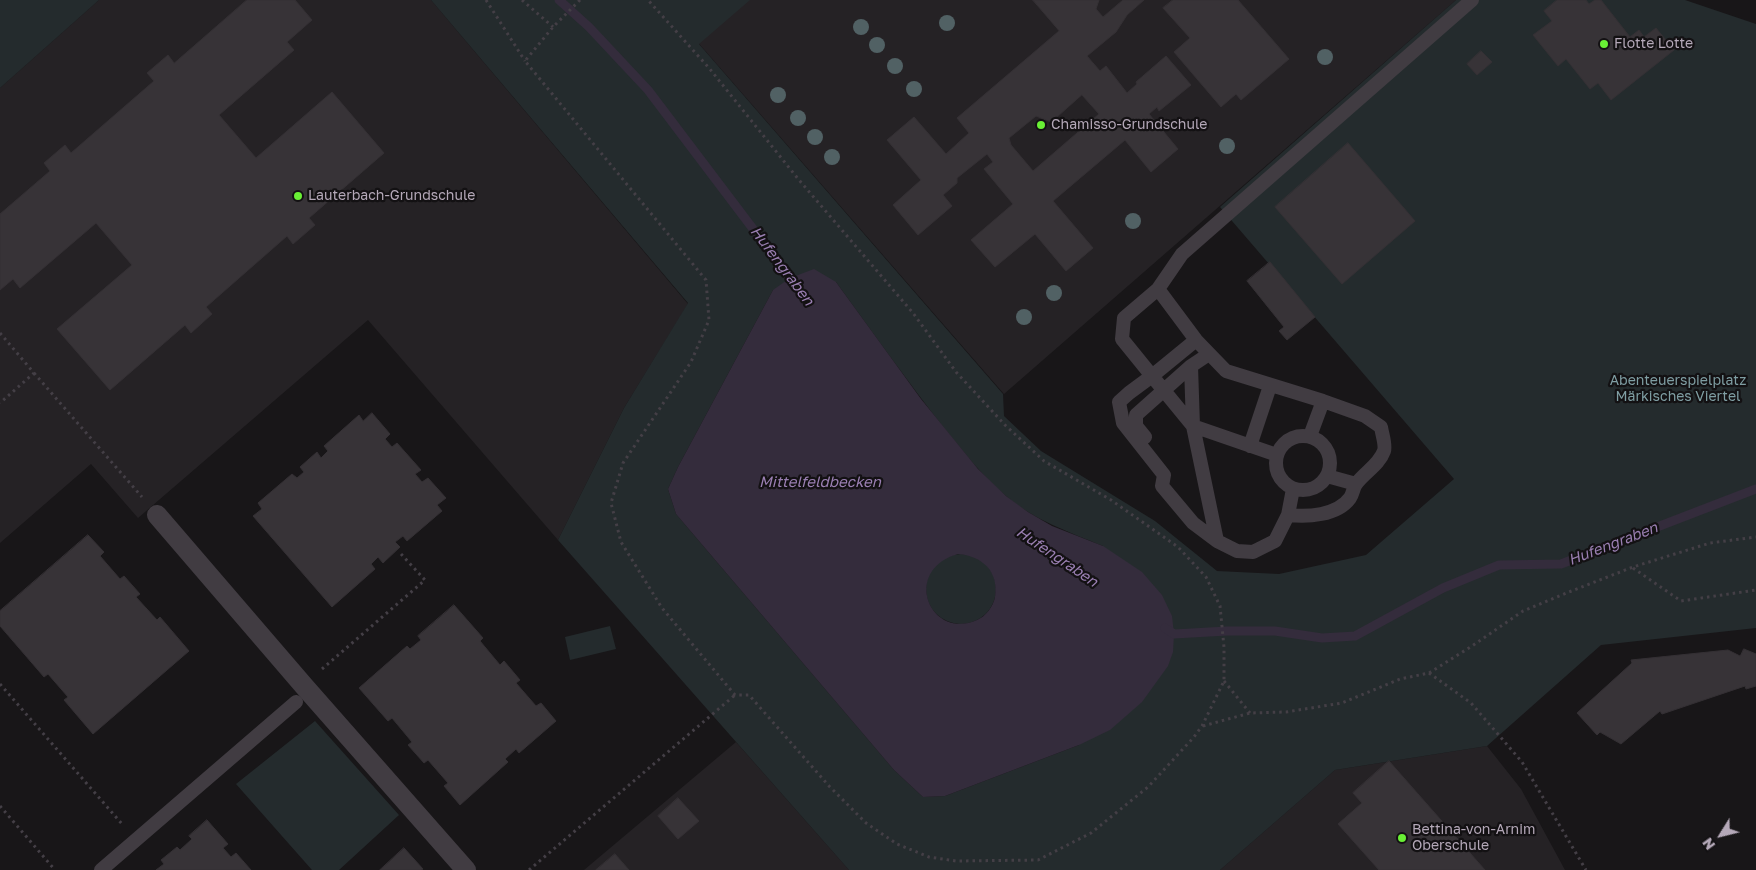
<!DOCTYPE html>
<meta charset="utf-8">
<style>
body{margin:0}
#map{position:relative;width:1756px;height:870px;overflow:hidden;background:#181618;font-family:"Golos Text",sans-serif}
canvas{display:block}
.north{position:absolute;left:1696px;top:810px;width:50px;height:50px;-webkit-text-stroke:4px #131113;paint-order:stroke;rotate:234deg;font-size:14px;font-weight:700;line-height:20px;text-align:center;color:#b4a8b8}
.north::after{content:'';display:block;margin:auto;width:18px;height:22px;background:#b4a8b8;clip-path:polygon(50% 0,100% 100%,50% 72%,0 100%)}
</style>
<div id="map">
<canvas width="1756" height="870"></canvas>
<div class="north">N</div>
</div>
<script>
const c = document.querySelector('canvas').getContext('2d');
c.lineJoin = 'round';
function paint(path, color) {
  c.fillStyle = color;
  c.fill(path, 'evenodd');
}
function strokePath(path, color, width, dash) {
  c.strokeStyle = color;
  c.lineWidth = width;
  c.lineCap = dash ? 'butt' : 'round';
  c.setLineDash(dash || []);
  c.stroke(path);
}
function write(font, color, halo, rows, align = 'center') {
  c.font = font + ' "Golos Text",sans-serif';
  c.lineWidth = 4.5;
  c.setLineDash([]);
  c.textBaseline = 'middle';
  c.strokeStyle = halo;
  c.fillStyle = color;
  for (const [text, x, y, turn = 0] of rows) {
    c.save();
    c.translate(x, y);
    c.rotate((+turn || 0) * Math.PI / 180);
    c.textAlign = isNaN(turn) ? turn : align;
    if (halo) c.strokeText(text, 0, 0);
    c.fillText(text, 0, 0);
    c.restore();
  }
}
paint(new Path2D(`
 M 99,0 L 431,0 L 688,304 L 624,408 L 558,540 L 368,320 L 138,518 L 91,464 L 0,543 L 0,88 Z
 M 661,0 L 1456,0 L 1004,394 Z
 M 736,742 L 849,870 L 584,870 Z
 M 1487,746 L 1521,789 L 1565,870 L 1220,870 L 1335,770 Z`), '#252225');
paint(new Path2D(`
 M 0,0 L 99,0 L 0,88 Z
 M 431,0 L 750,0 L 699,44 L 1003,394 L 1004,416 L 1041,451 L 1155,521 L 1217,571 L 1279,574 L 1366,555 L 1454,479 L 1220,207 L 1456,0 L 1685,0 L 1756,24 L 1756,628 L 1601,645 L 1487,746 L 1335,770 L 1220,870 L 849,870 L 558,540 L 624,408 L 688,303 ZM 836,282 C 872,331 907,381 945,429 C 964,452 982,476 1006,496 C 1034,520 1069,532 1103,546 L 1079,745 L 945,796 L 923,797 L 894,770 L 676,514 L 668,489 L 678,467 L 773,290 Z
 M926 589a35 35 0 1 1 70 0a35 35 0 1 1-70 0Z
 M 610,626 L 616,649 L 570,660 L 565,637 Z
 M 315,721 L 399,815 L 339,870 L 312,870 L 236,784 Z`), '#242b2d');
paint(new Path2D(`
 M 814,269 L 836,282 L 921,399 L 978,469 L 1006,496 L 1028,512 L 1052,526 L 1103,546 L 1142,572 L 1162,595 L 1172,616 L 1174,634 L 1173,652 L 1168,666 L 1142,702 L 1110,730 L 1079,745 L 945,796 L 923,797 L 894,770 L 676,514 L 668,489 L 678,467 L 773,290 L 790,278 ZM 958,554 C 982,556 999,571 995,597 C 993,607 986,616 977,620 C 930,641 901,570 958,554 Z`), '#342c3c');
strokePath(new Path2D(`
 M 559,0 L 589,27 L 648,90 L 797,287
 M 1165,628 L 1174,634 L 1227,631 L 1275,631 L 1322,638 L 1355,636 L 1443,588 L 1499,565 L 1561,564 L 1756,489`), '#342c3c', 9);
const building = new Path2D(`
 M 247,0 L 295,0 L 312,20 L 287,42 L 294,50 L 219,115 L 256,158 L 332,92 L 384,153 L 309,218 L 315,225 L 293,244 L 287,236 L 206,307 L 212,314 L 191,333 L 185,325 L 110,390 L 57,329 L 132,265 L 96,223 L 20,288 L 13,279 L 0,290 L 0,214 L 50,171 L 44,163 L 65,145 L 71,153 L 154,81 L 147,73 L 168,55 L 174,63 Z
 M 1033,0 L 1099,0 L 1096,9 L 1103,17 L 1123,0 L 1144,0 L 1127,15 L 1116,32 L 1087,56 L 1100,71 L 1106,66 L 1127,93 L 1137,84 L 1136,82 L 1166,56 L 1191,85 L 1159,111 L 1157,107 L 1149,114 L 1178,149 L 1151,172 L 1125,140 L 1053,201 L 1093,248 L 1066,271 L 1035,234 L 995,267 L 971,240 L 1013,204 L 984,169 L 993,162 L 987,154 L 957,178 L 957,183 L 943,195 L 952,206 L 918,235 L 893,205 L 921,180 L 887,140 L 914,117 L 946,154 L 969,133 L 957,118 L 1059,31 ZM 1082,95 L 1099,114 L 1033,171 L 1011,145 L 1009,138 L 1036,116 L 1051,122 Z
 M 1173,0 L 1238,0 L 1289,59 L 1241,100 L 1236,94 L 1221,107 L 1174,52 L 1190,38 L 1163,8 Z
 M 1557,0 L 1586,0 L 1589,4 L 1595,0 L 1601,0 L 1630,37 L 1639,30 L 1644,37 L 1656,28 L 1674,50 L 1611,100 L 1598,83 L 1590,89 L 1566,59 L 1558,66 L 1533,35 L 1552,21 L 1544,11 Z
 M 1481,51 L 1492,62 L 1477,75 L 1467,64 Z
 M 1348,143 L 1415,221 L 1342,284 L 1275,207 Z
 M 1270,262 L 1315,317 L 1287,340 L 1279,331 L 1284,327 L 1247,281 Z
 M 372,413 L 390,434 L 385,439 L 392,447 L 397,443 L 421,470 L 415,474 L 422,482 L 428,478 L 446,498 L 437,505 L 442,511 L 407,541 L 403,536 L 395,542 L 400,547 L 383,563 L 378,557 L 371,564 L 375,569 L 332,607 L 253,516 L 262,509 L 258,503 L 292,474 L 297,478 L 304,472 L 300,467 L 317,452 L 321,458 L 328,451 L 324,446 L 359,415 L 363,421 Z
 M 88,535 L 104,552 L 100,556 L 120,579 L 124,576 L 140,594 L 136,597 L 157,620 L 160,617 L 189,651 L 93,734 L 64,700 L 68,697 L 48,674 L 44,677 L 0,626 L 0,611 Z
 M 454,605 L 483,638 L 480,641 L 500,665 L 504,661 L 520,680 L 516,683 L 536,706 L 541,703 L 556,721 L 519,753 L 516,749 L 505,759 L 508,762 L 460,805 L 444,786 L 448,783 L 428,760 L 424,763 L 408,745 L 412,742 L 392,718 L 388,721 L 359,688 L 407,646 L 410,649 L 421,640 L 418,636 Z
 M 1744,649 L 1756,654 L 1756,686 L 1746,689 L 1745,686 L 1662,714 L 1660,711 L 1621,744 L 1600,732 L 1597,735 L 1577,713 L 1632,663 L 1631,660 L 1728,650 L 1740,656 Z
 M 1389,761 L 1485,870 L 1379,870 L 1338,824 L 1362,803 L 1353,793 Z
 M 678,798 L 699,821 L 678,839 L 658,816 Z
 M 207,820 L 228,844 L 223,848 L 231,857 L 236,853 L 251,870 L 156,870 L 164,864 L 161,860 L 177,847 L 180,850 L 192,839 L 189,836 Z
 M 404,848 L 423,869 L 421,870 L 380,870 Z
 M 615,854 L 629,870 L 596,870 Z`);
paint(building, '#373337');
strokePath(building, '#343034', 1);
strokePath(new Path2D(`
 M 486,0 L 525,61
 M 522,0 L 553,27
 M 580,0 L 553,27 L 525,61 L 706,280 L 709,320 L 691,362 L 623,463 L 611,503 L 621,542 L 662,608 L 735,695 L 749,695 L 829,786 L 866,823 L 897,844 L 929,857 L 956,861 L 1038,860 L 1091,833 L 1148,787 L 1194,737 L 1202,726 L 1224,681 L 1224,647 L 1220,606 L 1206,577 L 1178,547 L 1111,500 L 1044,461 L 1005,425 L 956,372 L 913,313 L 799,180 L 709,68 L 648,0
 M 0,333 L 34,373 L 0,403
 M 34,373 L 142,497
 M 1633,568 L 1681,601 L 1756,590
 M 322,669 L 425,580 L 401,554
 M 1429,673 L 1471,703 L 1522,762 L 1586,870
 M 1224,681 L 1250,713
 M 0,684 L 122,824
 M 1203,726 L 1250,713 L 1286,712 L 1342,703 L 1400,679 L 1429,673 L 1472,646 L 1523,611 L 1569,592 L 1633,567 L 1710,543 L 1756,537
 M 0,806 L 55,870
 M 529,870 L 735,695`), '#443f46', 3, [2.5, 4]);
strokePath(new Path2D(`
 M 1158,289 L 1196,340 L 1226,371 L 1323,401 L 1365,416 L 1381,427 C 1382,434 1386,445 1384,451 C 1379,465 1365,472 1356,484 C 1353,488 1353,494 1350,498 C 1337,516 1307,517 1288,515 L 1275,541 L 1253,552 L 1237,551 L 1217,541 L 1193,523 L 1162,486 L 1164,475 L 1123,423 L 1119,402 L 1129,393 L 1152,376 L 1122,339 L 1124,318 Z
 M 1158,289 L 1182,254 L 1472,0
 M 1196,340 L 1152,376 L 1193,426 L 1277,455
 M 1209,354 L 1191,366 L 1193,426 L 1217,541
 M1276 463a27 27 0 1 1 54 0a27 27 0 1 1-54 0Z
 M 1310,436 L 1323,401
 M 1145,437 L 1136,426 L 1136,415 L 1191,366
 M 1250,446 L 1270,386
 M 1327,476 L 1356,484
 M 1288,515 L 1293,489
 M 101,870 L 296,702`), '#413c42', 14);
strokePath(new Path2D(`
 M 157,515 L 304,686 L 466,870`), '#413c42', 20);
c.fillStyle = '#516164';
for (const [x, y] of [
 [947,23],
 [861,27],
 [877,45],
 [1325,57],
 [895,66],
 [914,89],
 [778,95],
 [798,118],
 [815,137],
 [1227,146],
 [832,157],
 [1133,221],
 [1054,293],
 [1024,317]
]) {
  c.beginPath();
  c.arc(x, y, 8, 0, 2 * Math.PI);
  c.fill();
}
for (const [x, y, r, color] of [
 [1604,44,5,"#69f035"],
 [1041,125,5,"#69f035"],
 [298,196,5,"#69f035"],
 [1402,838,5,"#69f035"]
]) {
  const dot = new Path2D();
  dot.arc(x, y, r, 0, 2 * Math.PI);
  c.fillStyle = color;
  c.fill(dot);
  strokePath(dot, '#131113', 2);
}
write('14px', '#b4a8b8', '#131113', [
 ["Flotte Lotte",1614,44],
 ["Chamisso-Grundschule",1051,125],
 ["Lauterbach-Grundschule",308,196],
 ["Bettina-von-Arnim",1412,830],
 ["Oberschule",1412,846]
], 'left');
write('14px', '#7f9ea3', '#131113', [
 ["Abenteuerspielplatz",1678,381],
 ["Märkisches Viertel",1678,397]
]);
write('italic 15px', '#9a7fb2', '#131113', [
 ["Hufengraben",782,266,53],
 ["Mittelfeldbecken",820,482],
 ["Hufengraben",1613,544,-21],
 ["Hufengraben",1057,557,34]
]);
</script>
